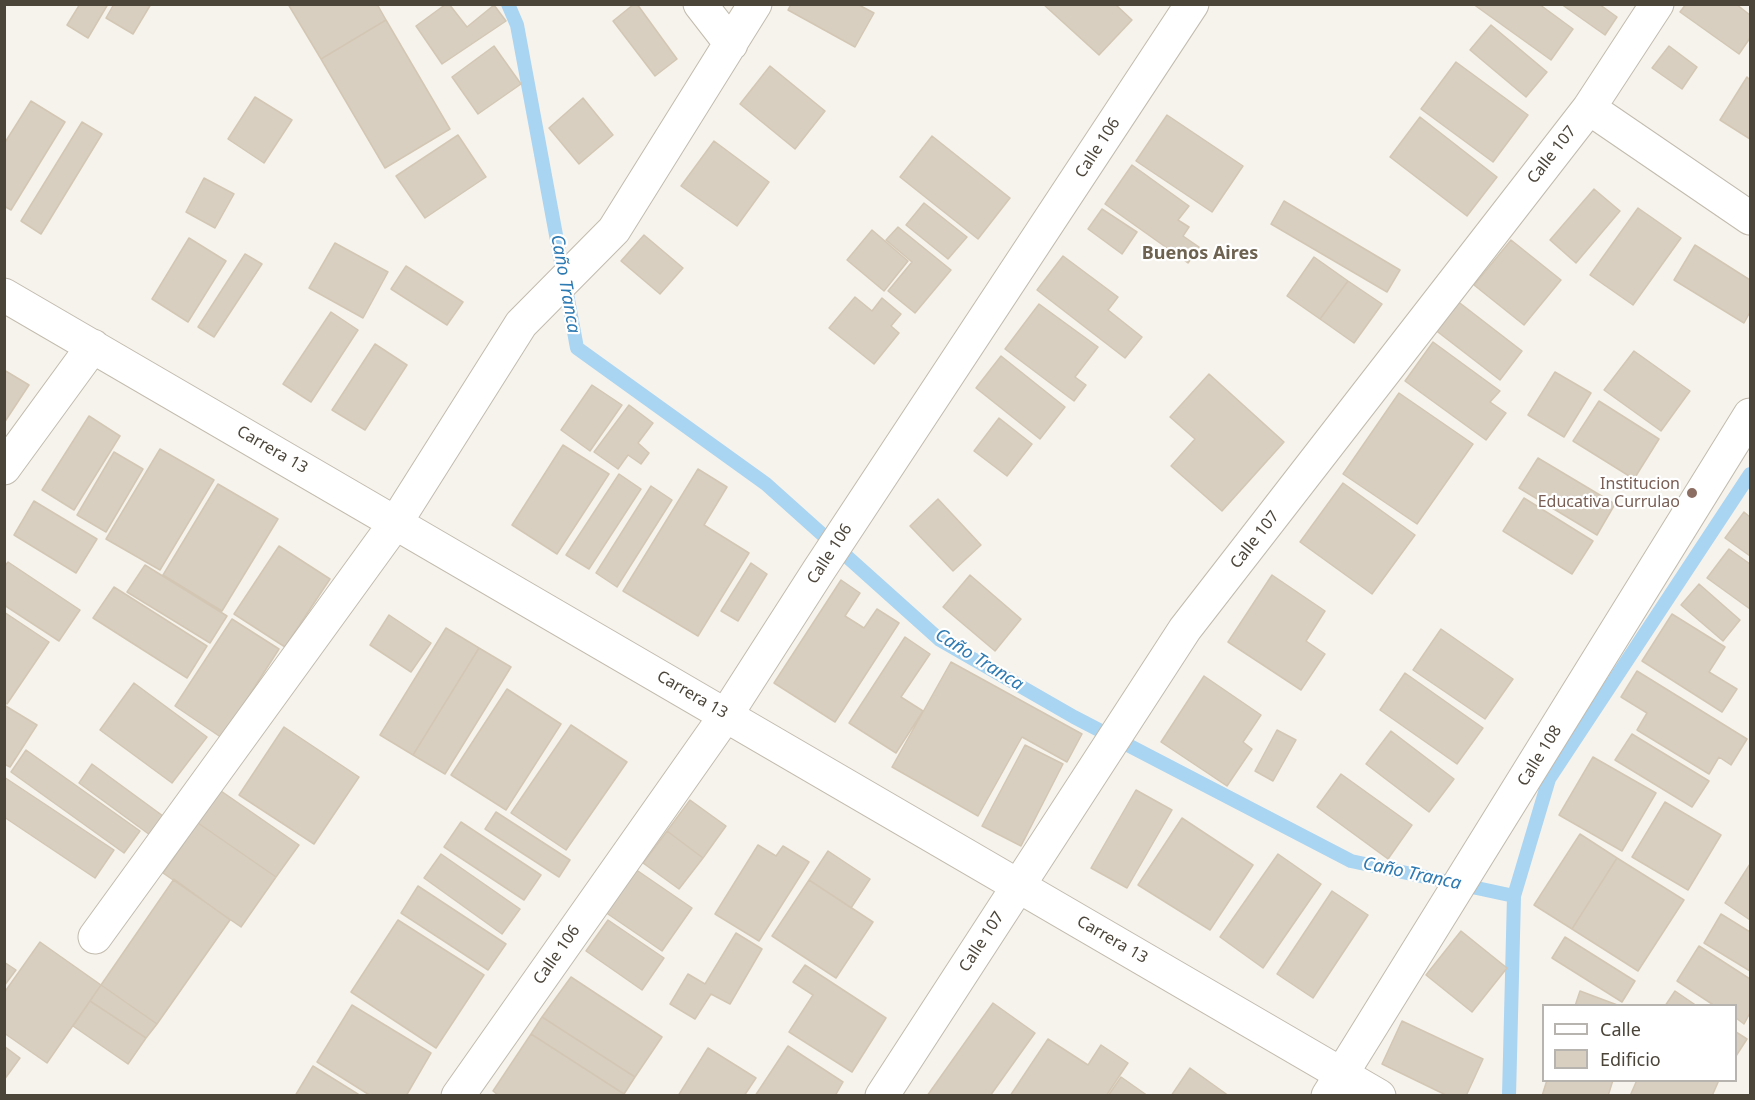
<!DOCTYPE html>
<meta charset="utf-8">
<style>
body{margin:0}
#map{position:relative;width:1755px;height:1100px;overflow:hidden;background:#f6f3ec;font-family:"Noto Sans",sans-serif}
canvas{display:block}
.frame{position:absolute;inset:0;border:6px solid #4b4439;pointer-events:none}
.legend{position:absolute;left:1542px;top:1004px;width:195px;height:78px;box-sizing:border-box;background:#fff;border:2px solid #b7b4b0;margin:0;padding:8px 10px;list-style:none;font-size:18px;color:#4b4439}
.legend li{display:flex;align-items:center;gap:12px;height:30px}
.legend b{width:30px;border:2px solid #b7b4b0}
</style>
<div id="map">
<canvas width="1755" height="1100"></canvas>
<div class="frame"></div>
<ul class="legend">
<li><b style="height:8px;background:#fff"></b>Calle</li>
<li><b style="height:16px;background:#d8cfc1"></b>Edificio</li>
</ul>
</div>
<script>
const c = document.querySelector('canvas').getContext('2d');
c.lineJoin = 'round';
function strokePath(path, color, width, dash) {
  c.strokeStyle = color;
  c.lineWidth = width;
  c.lineCap = dash ? 'butt' : 'round';
  c.setLineDash(dash || []);
  c.stroke(path);
}
function paint(path, color) {
  c.fillStyle = color;
  c.fill(path, 'evenodd');
}
function write(font, color, halo, rows, align = 'center') {
  c.font = font + ' "Noto Sans",sans-serif';
  c.lineWidth = 4.5;
  c.setLineDash([]);
  c.textBaseline = 'middle';
  c.strokeStyle = halo;
  c.fillStyle = color;
  for (const [text, x, y, turn = 0] of rows) {
    c.save();
    c.translate(x, y);
    c.rotate((+turn || 0) * Math.PI / 180);
    c.textAlign = isNaN(turn) ? turn : align;
    if (halo) c.strokeText(text, 0, 0);
    c.fillText(text, 0, 0);
    c.restore();
  }
}
strokePath(new Path2D(`
 M 508,4 L 517,25 L 577,348 L 766,484 L 940,640 L 1074,717 L 1351,861 L 1514,896 L 1509,1096
 M 1514,896 L 1549,779 L 1750,474`), '#a9d4f2', 14);
const building = new Path2D(`
 M 80,4 L 108,4 L 88,38 L 67,25 Z
 M 114,4 L 151,4 L 133,34 L 106,18 Z
 M 288,4 L 377,4 L 386,20 L 321,59 Z
 M 446,4 L 449,4 L 467,27 L 494,5 L 506,21 L 442,64 L 416,26 Z
 M 634,4 L 637,4 L 677,59 L 655,76 L 613,21 Z
 M 791,4 L 857,4 L 874,13 L 855,47 L 788,10 Z
 M 1043,4 L 1115,4 L 1132,20 L 1099,55 Z
 M 1473,4 L 1539,4 L 1573,29 L 1551,60 Z
 M 1561,4 L 1599,4 L 1617,17 L 1605,35 Z
 M 1686,4 L 1736,4 L 1750,15 L 1750,38 L 1739,54 L 1680,12 Z
 M 386,20 L 450,129 L 385,168 L 321,59 Z
 M 1491,25 L 1547,72 L 1526,97 L 1470,50 Z
 M 494,46 L 521,84 L 478,114 L 452,77 Z
 M 1669,46 L 1697,67 L 1682,89 L 1652,68 Z
 M 1456,62 L 1528,115 L 1493,162 L 1421,109 Z
 M 770,66 L 825,111 L 795,149 L 740,104 Z
 M 1747,77 L 1750,80 L 1750,139 L 1720,120 Z
 M 255,97 L 292,120 L 264,163 L 228,139 Z
 M 583,98 L 613,135 L 579,164 L 549,128 Z
 M 31,101 L 65,122 L 11,210 L 4,206 L 4,144 Z
 M 1167,115 L 1243,166 L 1212,212 L 1136,161 Z
 M 1420,117 L 1497,177 L 1467,216 L 1390,157 Z
 M 82,122 L 102,134 L 41,234 L 21,221 Z
 M 458,135 L 486,177 L 425,218 L 396,176 Z
 M 932,136 L 1010,198 L 978,239 L 900,177 Z
 M 714,141 L 769,182 L 737,226 L 681,186 Z
 M 1132,165 L 1189,206 L 1178,220 L 1189,227 L 1183,236 L 1199,247 L 1188,263 L 1105,204 Z
 M 204,178 L 234,194 L 215,228 L 186,212 Z
 M 1594,189 L 1620,211 L 1576,263 L 1550,240 Z
 M 1284,201 L 1400,270 L 1387,292 L 1271,224 Z
 M 924,203 L 967,237 L 948,259 L 906,225 Z
 M 1638,208 L 1681,238 L 1633,305 L 1590,275 Z
 M 1102,209 L 1137,232 L 1122,254 L 1088,229 Z
 M 898,227 L 951,270 L 915,313 L 888,291 L 912,262 L 886,240 Z
 M 872,230 L 908,261 L 884,291 L 847,260 Z
 M 644,235 L 683,268 L 660,294 L 621,261 Z
 M 189,238 L 226,261 L 188,322 L 152,299 Z
 M 1511,240 L 1561,280 L 1524,325 L 1474,285 Z
 M 335,243 L 388,272 L 363,318 L 309,288 Z
 M 1695,245 L 1750,280 L 1750,312 L 1744,323 L 1674,280 Z
 M 245,254 L 262,264 L 214,337 L 198,327 Z
 M 1063,256 L 1118,297 L 1108,310 L 1142,337 L 1125,358 L 1037,290 Z
 M 1314,257 L 1348,281 L 1320,319 L 1287,296 Z
 M 406,266 L 463,302 L 447,325 L 391,289 Z
 M 1348,281 L 1382,304 L 1354,343 L 1320,319 Z
 M 855,297 L 872,311 L 882,298 L 901,314 L 891,326 L 899,333 L 874,364 L 829,328 Z
 M 1456,300 L 1522,351 L 1500,380 L 1434,329 Z
 M 1039,304 L 1098,347 L 1075,377 L 1086,385 L 1074,401 L 1005,349 Z
 M 331,312 L 358,330 L 311,402 L 283,384 Z
 M 1433,342 L 1500,391 L 1490,402 L 1506,413 L 1486,440 L 1405,381 Z
 M 375,344 L 407,365 L 365,430 L 332,410 Z
 M 1634,351 L 1690,391 L 1661,431 L 1604,390 Z
 M 1001,356 L 1065,407 L 1040,439 L 976,388 Z
 M 4,370 L 29,385 L 4,423 Z
 M 1555,372 L 1591,393 L 1564,437 L 1528,415 Z
 M 1209,374 L 1284,442 L 1222,511 L 1171,466 L 1195,439 L 1170,417 Z
 M 592,385 L 622,405 L 590,451 L 561,430 Z
 M 1399,393 L 1473,444 L 1417,524 L 1343,474 Z
 M 1599,401 L 1659,439 L 1634,479 L 1573,441 Z
 M 629,405 L 653,423 L 638,443 L 649,453 L 641,464 L 628,455 L 618,469 L 594,452 Z
 M 89,416 L 120,436 L 74,510 L 42,490 Z
 M 999,418 L 1032,444 L 1007,476 L 974,451 Z
 M 563,445 L 609,474 L 557,554 L 512,525 Z
 M 160,449 L 214,480 L 160,570 L 106,539 Z
 M 114,452 L 143,469 L 106,532 L 77,515 Z
 M 1538,458 L 1615,504 L 1597,535 L 1519,488 Z
 M 698,469 L 727,487 L 704,525 L 749,553 L 698,636 L 623,591 Z
 M 619,474 L 641,489 L 589,569 L 566,555 Z
 M 1343,483 L 1415,535 L 1372,594 L 1300,542 Z
 M 218,484 L 278,519 L 222,611 L 163,575 Z
 M 651,486 L 672,500 L 617,587 L 596,573 Z
 M 1524,498 L 1593,541 L 1572,574 L 1503,531 Z
 M 938,499 L 981,545 L 953,571 L 910,526 Z
 M 34,501 L 97,539 L 76,573 L 14,535 Z
 M 1744,512 L 1750,517 L 1750,556 L 1725,538 Z
 M 279,546 L 330,579 L 285,647 L 234,614 Z
 M 1729,549 L 1750,564 L 1750,609 L 1707,578 Z
 M 8,562 L 80,610 L 59,641 L 4,605 L 4,567 Z
 M 751,563 L 767,574 L 738,621 L 721,611 Z
 M 145,565 L 227,616 L 210,643 L 127,592 Z
 M 970,575 L 1021,619 L 995,651 L 943,607 Z
 M 1272,575 L 1325,611 L 1306,641 L 1325,654 L 1301,690 L 1228,642 Z
 M 841,580 L 860,593 L 845,616 L 864,628 L 877,609 L 899,623 L 835,722 L 774,683 Z
 M 1699,584 L 1740,620 L 1723,641 L 1681,605 Z
 M 114,587 L 207,646 L 187,678 L 93,618 Z
 M 4,612 L 49,642 L 7,704 L 4,702 Z
 M 1672,614 L 1725,647 L 1709,672 L 1737,689 L 1722,712 L 1642,661 Z
 M 389,615 L 431,643 L 411,672 L 370,645 Z
 M 232,619 L 279,649 L 222,738 L 175,706 Z
 M 446,628 L 479,648 L 413,755 L 380,735 Z
 M 1441,629 L 1513,679 L 1485,719 L 1413,670 Z
 M 905,637 L 930,654 L 901,697 L 923,711 L 896,753 L 849,723 Z
 M 479,648 L 511,667 L 445,774 L 413,755 Z
 M 951,662 L 1082,734 L 1067,762 L 1022,737 L 978,816 L 892,767 Z
 M 1637,671 L 1747,739 L 1731,765 L 1719,757 L 1709,774 L 1637,730 L 1647,713 L 1621,697 Z
 M 1405,673 L 1483,728 L 1457,764 L 1380,710 Z
 M 1204,676 L 1261,715 L 1243,742 L 1252,749 L 1227,786 L 1161,742 Z
 M 134,683 L 207,737 L 172,783 L 100,730 Z
 M 507,689 L 561,724 L 506,810 L 451,775 Z
 M 4,705 L 37,725 L 10,767 L 4,764 Z
 M 571,725 L 627,762 L 566,850 L 511,813 Z
 M 284,727 L 359,777 L 314,844 L 239,795 Z
 M 1277,730 L 1296,740 L 1273,781 L 1255,771 Z
 M 1391,731 L 1454,779 L 1429,812 L 1366,764 Z
 M 1632,734 L 1709,781 L 1692,807 L 1615,760 Z
 M 1025,745 L 1063,764 L 1021,846 L 982,826 Z
 M 26,750 L 140,831 L 124,853 L 11,772 Z
 M 1593,757 L 1656,793 L 1622,851 L 1559,815 Z
 M 92,764 L 163,816 L 150,835 L 79,783 Z
 M 1341,774 L 1412,825 L 1388,859 L 1317,807 Z
 M 4,777 L 114,850 L 95,878 L 4,817 Z
 M 1136,790 L 1172,810 L 1127,888 L 1091,868 Z
 M 221,791 L 299,845 L 276,877 L 198,823 Z
 M 690,800 L 726,826 L 703,858 L 667,831 Z
 M 1665,802 L 1721,835 L 1688,890 L 1632,857 Z
 M 496,812 L 570,860 L 559,877 L 485,829 Z
 M 1182,818 L 1253,865 L 1210,930 L 1138,885 Z
 M 461,822 L 541,875 L 524,900 L 444,847 Z
 M 198,823 L 276,877 L 241,927 L 163,873 Z
 M 667,831 L 703,858 L 679,889 L 643,863 Z
 M 1580,834 L 1617,858 L 1572,929 L 1534,905 Z
 M 758,845 L 776,856 L 783,846 L 809,862 L 759,941 L 715,914 Z
 M 828,851 L 870,879 L 851,908 L 809,880 Z
 M 441,854 L 520,909 L 502,934 L 424,878 Z
 M 1278,854 L 1321,884 L 1263,968 L 1220,937 Z
 M 1617,858 L 1684,900 L 1638,971 L 1572,929 Z
 M 1750,864 L 1750,920 L 1725,903 Z
 M 635,869 L 692,908 L 662,951 L 605,912 Z
 M 174,879 L 230,920 L 157,1024 L 101,985 Z
 M 809,880 L 873,922 L 836,978 L 772,936 Z
 M 418,886 L 506,944 L 488,970 L 401,913 Z
 M 1332,891 L 1368,915 L 1313,998 L 1277,974 Z
 M 1721,914 L 1750,932 L 1750,971 L 1704,943 Z
 M 398,920 L 484,975 L 436,1048 L 351,992 Z
 M 608,920 L 664,958 L 642,990 L 586,951 Z
 M 1461,931 L 1507,968 L 1472,1012 L 1426,975 Z
 M 736,933 L 762,949 L 730,1004 L 711,994 L 695,1019 L 670,1004 L 688,974 L 705,984 Z
 M 1565,937 L 1635,981 L 1622,1002 L 1552,958 Z
 M 40,942 L 101,985 L 47,1063 L 4,1033 L 4,993 Z
 M 1699,946 L 1750,979 L 1750,1013 L 1744,1024 L 1736,1018 L 1736,1006 L 1715,1006 L 1677,981 Z
 M 4,962 L 16,970 L 4,986 Z
 M 805,965 L 886,1018 L 852,1072 L 789,1032 L 813,995 L 793,982 Z
 M 571,977 L 662,1037 L 635,1077 L 542,1017 Z
 M 101,985 L 157,1024 L 146,1038 L 90,1001 Z
 M 1580,991 L 1620,1006 L 1575,1006 Z
 M 1675,991 L 1697,1006 L 1665,1006 Z
 M 90,1001 L 146,1038 L 128,1064 L 73,1026 Z
 M 993,1003 L 1035,1033 L 990,1096 L 927,1096 Z
 M 352,1005 L 431,1053 L 406,1096 L 371,1096 L 317,1062 Z
 M 542,1017 L 635,1077 L 624,1094 L 531,1034 Z
 M 1402,1021 L 1483,1059 L 1466,1096 L 1448,1096 L 1382,1064 Z
 M 1736,1032 L 1747,1039 L 1736,1056 Z
 M 531,1034 L 624,1094 L 626,1096 L 499,1096 L 493,1091 Z
 M 1048,1039 L 1088,1065 L 1101,1045 L 1128,1063 L 1106,1096 L 1010,1096 Z
 M 4,1046 L 20,1058 L 4,1080 Z
 M 788,1046 L 843,1082 L 835,1096 L 755,1096 Z
 M 708,1048 L 756,1078 L 744,1096 L 678,1096 Z
 M 313,1066 L 361,1096 L 295,1096 Z
 M 1190,1068 L 1229,1096 L 1171,1096 Z
 M 1121,1077 L 1148,1096 L 1108,1096 Z
 M 1547,1080 L 1613,1080 L 1608,1096 L 1542,1096 Z
 M 1637,1080 L 1719,1080 L 1712,1096 L 1630,1096 Z`);
paint(building, '#d8cfc1');
strokePath(building, '#d3c7b4', 1.5);
const minor = new Path2D(`
 M 700,4 L 731,44
 M 1589,108 L 1750,218
 M 4,295 L 1379,1096
 M 4,468 L 93,346
 M 95,937 L 396,522 L 521,324 L 614,230 L 755,4
 M 458,1096 L 726,715 L 819,570 L 1192,4
 M 882,1096 L 1185,629 L 1589,108 L 1657,4
 M 1328,1096 L 1750,415`);
strokePath(minor, '#c2bbae', 35);
strokePath(minor, '#fff', 33);
for (const [x, y, r, color] of [
 [1692,493,6,"#8d6e63"]
]) {
  const dot = new Path2D();
  dot.arc(x, y, r, 0, 2 * Math.PI);
  c.fillStyle = color;
  c.fill(dot);
  strokePath(dot, '#fff', 2);
}
write('16px', '#4b4439', '#fff', [
 ["Calle 106",1098,148,-57],
 ["Calle 107",1552,155,-52],
 ["Carrera 13",272,450,30],
 ["Calle 107",1255,540,-52],
 ["Calle 106",830,554,-57],
 ["Carrera 13",692,695,30],
 ["Calle 108",1540,756,-58],
 ["Carrera 13",1112,940,30],
 ["Calle 107",982,942,-57],
 ["Calle 106",557,955,-55]
]);
write('16px', '#785e54', '#fff', [
 ["Institucion",1680,484],
 ["Educativa Currulao",1680,502]
], 'right');
write('bold 18px', '#6e6250', '#fff', [
 ["Buenos Aires",1200,254]
]);
write('italic 18px', '#2e7ab2', '#fff', [
 ["Caño Tranca",565,284,80],
 ["Caño Tranca",979,660,32],
 ["Caño Tranca",1412,874,12]
]);
</script>
